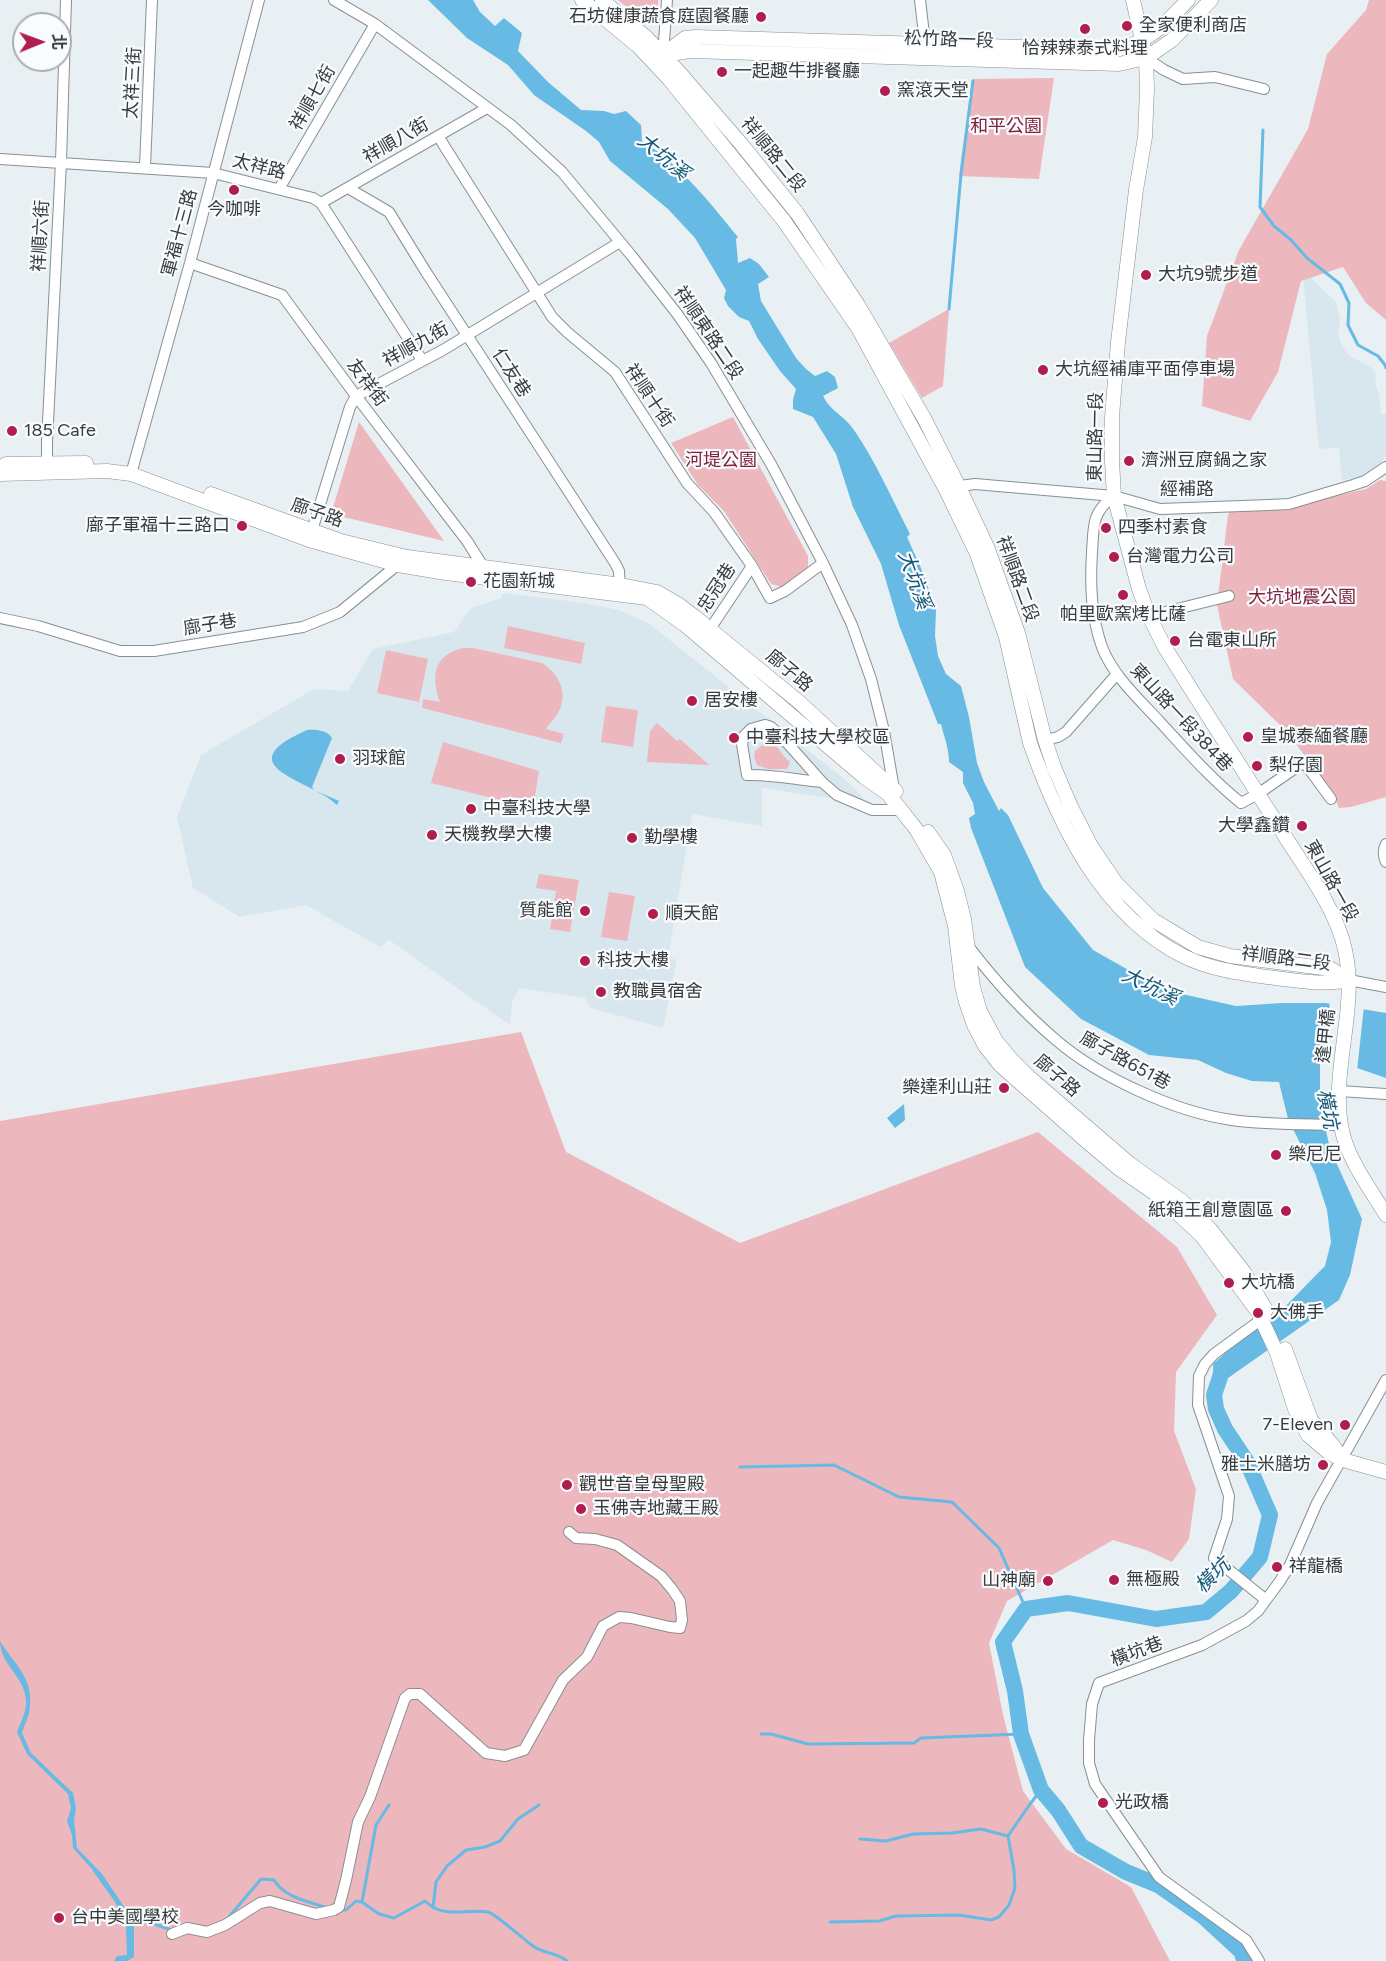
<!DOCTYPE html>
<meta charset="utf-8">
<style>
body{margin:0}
#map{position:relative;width:1386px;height:1961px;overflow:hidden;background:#e9f0f3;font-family:Figtree,"Noto Sans TC",sans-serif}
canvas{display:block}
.north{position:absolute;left:12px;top:12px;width:60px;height:60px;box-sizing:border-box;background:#f9fcff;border:2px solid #acaeb1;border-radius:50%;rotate:89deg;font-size:16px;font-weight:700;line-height:24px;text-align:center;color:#383a3b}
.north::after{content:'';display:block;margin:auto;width:21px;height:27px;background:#b01e4d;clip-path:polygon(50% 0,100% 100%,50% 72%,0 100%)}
</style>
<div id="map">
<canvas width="1386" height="1961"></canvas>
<div class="north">北</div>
</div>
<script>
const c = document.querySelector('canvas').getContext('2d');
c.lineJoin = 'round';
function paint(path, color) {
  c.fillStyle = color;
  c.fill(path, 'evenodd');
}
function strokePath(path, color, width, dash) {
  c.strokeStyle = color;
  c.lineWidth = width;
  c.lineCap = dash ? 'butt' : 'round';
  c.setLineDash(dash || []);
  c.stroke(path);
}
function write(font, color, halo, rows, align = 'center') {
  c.font = font + ' Figtree,"Noto Sans TC",sans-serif';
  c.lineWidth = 4.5;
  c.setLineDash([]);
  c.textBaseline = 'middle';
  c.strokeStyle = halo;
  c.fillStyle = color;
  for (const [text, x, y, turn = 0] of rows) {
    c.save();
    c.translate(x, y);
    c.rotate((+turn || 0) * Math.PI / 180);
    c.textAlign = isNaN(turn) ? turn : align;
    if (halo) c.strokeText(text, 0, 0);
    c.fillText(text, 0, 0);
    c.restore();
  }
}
paint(new Path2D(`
 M 1303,276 L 1309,276 L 1336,302 L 1340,320 L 1338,334 L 1341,343 L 1347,354 L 1370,367 L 1375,372 L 1376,385 L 1379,395 L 1381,414 L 1386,414 L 1386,455 L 1381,464 L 1364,476 L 1342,480 L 1339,447 L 1319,449 Z
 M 503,593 L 585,603 L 619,610 L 648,623 L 848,782 L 869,804 L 762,788 L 762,826 L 692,814 L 668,958 L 677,960 L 663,1028 L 591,1008 L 585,998 L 520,988 L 512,1001 L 510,1025 L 389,940 L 380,947 L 306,905 L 240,917 L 193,888 L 177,817 L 201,755 L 314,689 L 348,691 L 373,649 L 454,632 L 471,608 L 501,598 Z`), '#d8e6ed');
paint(new Path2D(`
 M 618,0 L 658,0 L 658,17 L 655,21 L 644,21 Z
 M 1369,0 L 1386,0 L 1386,320 L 1366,303 L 1343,267 L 1301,281 L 1278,372 L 1250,421 L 1202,406 L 1207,336 L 1239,250 L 1308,129 L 1327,54 L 1366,10 Z
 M 1054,78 L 1039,179 L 959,176 L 972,79 Z
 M 949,309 L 943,386 L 922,398 L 889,343 Z
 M 733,417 L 808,556 L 808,567 L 782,587 L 771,584 L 724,511 L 698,485 L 671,443 Z
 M 359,422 L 444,541 L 331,514 Z
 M 1380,480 L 1386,481 L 1386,797 L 1351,807 L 1339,808 L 1335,798 L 1289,734 L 1233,679 L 1217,605 L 1228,515 L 1230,510 L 1287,507 L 1366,489 Z
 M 508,626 L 585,643 L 581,664 L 504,648 Z
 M 463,648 L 473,648 L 542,663 C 557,673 568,690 560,709 C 557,716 550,723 546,729 L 564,734 L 561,743 L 422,708 L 423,699 L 440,702 C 431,677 433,655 463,648 Z
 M 386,650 L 428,659 L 419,702 L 377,693 Z
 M 606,706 L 638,710 L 633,747 L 601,742 Z
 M 657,723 L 677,741 L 680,739 L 709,765 L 647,762 L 650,731 Z
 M 770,741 C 779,746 782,756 790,762 L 787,769 L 768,769 L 757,765 L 754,757 L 755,751 L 765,743 Z
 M 443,742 L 539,771 L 533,808 L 431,783 Z
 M 539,874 L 579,880 L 570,932 L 550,929 L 556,891 L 536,888 Z
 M 609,892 L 635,896 L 627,941 L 601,937 Z
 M 521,1032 L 566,1152 L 740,1243 L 1038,1132 L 1177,1247 L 1217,1315 L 1176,1372 L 1174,1431 L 1196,1489 L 1189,1539 L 1172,1562 L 1146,1550 L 1113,1540 L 1007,1601 L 989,1643 L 1003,1715 L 1023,1791 L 1066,1849 L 1131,1887 L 1170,1961 L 0,1961 L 0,1121 Z`), '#edb7be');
paint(new Path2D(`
 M 428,0 L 473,0 L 480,12 L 495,26 L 504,18 L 522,33 L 518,51 L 548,82 L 581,110 L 604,111 L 614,114 L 626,111 L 641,125 L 642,141 C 681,165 709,202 738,237 L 736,239 L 738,263 L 750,258 L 759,264 L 769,277 L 758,284 L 761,301 L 796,358 L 806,369 L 815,376 L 827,371 L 835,377 L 838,388 L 823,396 C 830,411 845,416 854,430 C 876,462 892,499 910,534 L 907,537 L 921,568 L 936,610 L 935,636 L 938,656 L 946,674 L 961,686 L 969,717 L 977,763 L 984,782 L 999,811 L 1001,808 L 1008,815 L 1043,888 L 1093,950 L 1164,990 L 1236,1006 L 1282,1003 L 1325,1003 L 1386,1013 L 1386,1078 L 1340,1062 L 1320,1059 L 1320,1103 L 1330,1149 L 1362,1219 L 1350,1275 L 1339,1300 L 1221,1383 L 1214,1395 L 1213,1364 L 1232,1347 L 1279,1313 L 1315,1276 L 1325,1266 L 1331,1242 L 1327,1210 L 1315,1173 L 1288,1119 L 1279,1082 L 1252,1081 L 1226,1073 L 1198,1060 L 1149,1055 L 1081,1019 L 1025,967 L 971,828 L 969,818 L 975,814 L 973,803 L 963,783 L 963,772 L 949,762 C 949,748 944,737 941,724 L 938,724 L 899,625 L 881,564 L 853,507 L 836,454 L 813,417 L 793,409 L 793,400 L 796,389 L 780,371 L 758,339 L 749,321 L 739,317 L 728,306 L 724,298 L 726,290 L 695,238 L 668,209 L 610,161 L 599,142 L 586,131 L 534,95 L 508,65 L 467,38 Z
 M 307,730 C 316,729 327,730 332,738 L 312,787 L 314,790 L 339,801 L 337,805 C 313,780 223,767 307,730 Z
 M 904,1104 L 905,1120 L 895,1128 L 887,1118 Z
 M 0,1641 C 13,1663 33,1677 30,1705 C 30,1714 25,1724 22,1733 L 31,1753 L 73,1793 L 76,1808 L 74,1820 L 77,1848 L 102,1874 L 127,1911 L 134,1925 L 134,1957 L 127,1961 L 114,1961 L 117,1956 L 127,1955 L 126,1925 L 115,1902 L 91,1868 L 73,1848 L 72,1835 L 67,1821 L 71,1808 L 68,1794 L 27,1754 L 17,1732 C 20,1724 25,1714 26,1705 C 28,1678 0,1666 0,1641 Z`), '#66bae3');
paint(new Path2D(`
 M 1330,1001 L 1364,1006 L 1357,1071 L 1339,1065 L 1323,1062 Z`), '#e9f0f3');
strokePath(new Path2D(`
 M 1263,130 L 1260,207 L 1274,226 L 1291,240 L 1307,258 L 1340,284 L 1349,303 L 1348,325 L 1358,345 L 1378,356 L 1385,365 L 1386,368
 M 949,309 L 961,174 L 973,81
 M 740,1467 L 834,1465 L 899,1497 L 952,1502 L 999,1548 L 1026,1609
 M 761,1734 L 771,1734 L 808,1744 L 914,1743 L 921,1738 L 1021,1734
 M 860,1839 L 886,1841 L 913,1834 L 952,1833 L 981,1829 L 1008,1836 L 1030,1804 L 1041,1790
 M 362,1902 L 376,1825 L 389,1805
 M 433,1908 L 436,1882 L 447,1866 L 466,1850 L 485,1847 L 500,1841 L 518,1819 L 539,1805
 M 339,1909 L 346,1910 L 356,1901 L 362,1902 L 379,1914 L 394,1918 L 425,1901 C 445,1920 464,1908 488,1912 C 496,1914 524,1940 533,1946 C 543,1954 557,1952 567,1961
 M 228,1918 L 261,1879 L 274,1880 C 285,1898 308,1901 327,1908
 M 830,1922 L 879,1921 L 896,1916 L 959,1915 L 991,1920 L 999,1917 L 1009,1905 L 1015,1888 L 1014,1870 L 1008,1836
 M 131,1924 L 149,1922 L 171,1930`), '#66bae3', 3);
strokePath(new Path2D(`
 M 1221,1374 L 1214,1395 L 1216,1409 L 1225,1429 L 1247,1462 L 1270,1515 L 1260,1557 L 1231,1591 L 1206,1612 L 1156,1619 L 1068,1603 L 1026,1609 L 1003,1642 L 1015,1691 L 1021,1734 L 1041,1790 L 1058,1810 L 1081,1846 L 1126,1872 L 1158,1885 L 1204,1917 L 1242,1952 L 1244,1961`), '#66bae3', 16);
const street = new Path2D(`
 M 334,0 L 375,24 L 511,125 L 562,172 L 631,255 L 678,315 L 711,363 L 771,464 L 823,563 L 852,625 L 871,679 L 884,731 L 894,789 L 892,790
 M 920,0 L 926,51
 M 663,55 L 667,0
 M 1146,58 L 1164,70 L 1183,79 L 1215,77 L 1264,89
 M 438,136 L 552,317 L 567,332 L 615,372 L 687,483 L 714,512 L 752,566 L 770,598 L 785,591 L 823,563
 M 0,159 L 213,173 L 313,198 L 321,203 L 422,360
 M 145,167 L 152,0
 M 348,188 L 389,212 L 426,272 L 615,563 L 619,571 L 620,592
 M 279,189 L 375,24
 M 321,203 L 487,108
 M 190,263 L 282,295 L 356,396 L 467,541 L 484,568
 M 47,470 L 47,442 L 61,162 L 66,0
 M 131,474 L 190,263 L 259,0
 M 953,487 L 975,484 L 1114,496 L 1160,509 L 1269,505 L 1289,504 L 1353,485 L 1365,481 L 1386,467
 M 1114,496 C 1091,513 1094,526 1092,552 C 1090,585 1091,616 1102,647 C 1113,676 1139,699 1160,722 C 1186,750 1211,779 1241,803 L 1258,794 L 1304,762 L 1331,799
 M 310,537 L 350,407 L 356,396 L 443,350 L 620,242
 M 1149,616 L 1229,596
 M 0,618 L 38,626 L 120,651 L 154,651 L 303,627 L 340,612 L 401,562
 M 710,629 L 752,566
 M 1045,740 L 1058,737 L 1066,732 L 1117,674
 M 822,782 C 796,780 772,774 747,775 L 742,744 L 744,736 L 751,729 L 765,725 L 771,727 L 780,735 L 822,782 L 837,795 L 872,810 L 901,810
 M 1386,844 C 1383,850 1383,856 1386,862
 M 969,947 C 995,981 1023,1012 1056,1040 C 1099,1077 1175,1112 1232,1120 C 1268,1125 1305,1124 1341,1125
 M 1349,980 L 1386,987
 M 1339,1091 L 1386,1094
 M 1266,1316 L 1214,1354 L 1205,1364 L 1199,1376 L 1198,1405 L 1229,1496 L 1227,1519 L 1214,1558 L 1266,1600
 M 172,1934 L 187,1928 L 207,1932 L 225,1925 L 260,1903 L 270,1901 L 316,1914 L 334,1910 L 339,1907 L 346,1880 L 358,1822 L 370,1797 L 405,1698 L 410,1694 L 420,1694 L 486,1753 L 505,1756 L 524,1750 L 563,1680 L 587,1657 L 603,1626 L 619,1617 L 631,1618 L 670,1627 L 680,1628 L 682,1620 L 680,1601 L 672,1589 L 661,1576 L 617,1545 L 595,1539 L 576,1538 L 569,1532
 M 1259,1961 L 1246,1940 L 1159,1877 L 1095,1784 L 1089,1763 L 1089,1740 L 1092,1704 L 1099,1683 L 1202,1645 L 1246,1621 L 1258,1611 L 1280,1581 L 1290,1565 L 1317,1503 L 1386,1380`);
const secondary = new Path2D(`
 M 582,0 L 638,46 L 669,79 L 784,221 L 858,328 L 946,490 L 977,554 L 1006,637 L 1030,743 C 1059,825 1102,915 1183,956 C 1209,969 1239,973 1267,977 C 1295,980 1322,986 1349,980
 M 602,0 L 646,37 L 679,72 L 742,145 L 797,213 L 858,305 L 924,418 L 958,485 L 988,549 L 1018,633 L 1045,740 L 1054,767 L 1071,807 L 1091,846 L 1116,883 L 1153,920 L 1198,947 L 1230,956 L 1331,969 L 1349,980
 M 1133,0 L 1146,58 L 1147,89 L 1145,137 L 1136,190 L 1118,342 L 1112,417 L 1112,461 L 1114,496 L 1139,589 L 1149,616 L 1164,646 C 1204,711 1246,774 1286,838 C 1307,871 1337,911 1345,950 C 1359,1011 1328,1074 1343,1135 C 1351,1164 1371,1190 1386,1215
 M 664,54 L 685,38 L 696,37 L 1116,50 C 1149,42 1165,24 1188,0
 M 663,55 L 690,51 L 1119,64 L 1146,58 L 1172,40 L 1211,0
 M 6,464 L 86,463
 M 0,474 L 107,471 L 131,474 L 309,540 L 398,565 L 446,573 L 647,598 L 685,625 L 864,777 L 888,794 L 901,810 L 916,829 L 941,872 L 955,926 L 962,986 L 966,1002 L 974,1025 L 985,1046 L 1000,1065 L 1084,1139 L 1118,1168 L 1160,1197 L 1202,1236 L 1258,1312 L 1277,1353 L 1295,1409 L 1308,1435 L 1328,1452 L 1343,1460 L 1386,1472
 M 211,494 L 341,541 L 407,557 L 621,585 L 657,592 L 678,604 L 695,617 L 799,702 L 896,791
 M 928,832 L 944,855 L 957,891 L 964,919 L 973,987 L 980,1011 L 996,1041 L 1012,1060 L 1029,1077 L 1130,1164 L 1182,1201 L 1210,1229 L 1244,1272 L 1266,1310
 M 1285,1349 L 1311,1420 L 1332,1444 L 1340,1456`);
strokePath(street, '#898f92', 12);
strokePath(secondary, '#898f92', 15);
strokePath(street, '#fff', 10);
strokePath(secondary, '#fff', 14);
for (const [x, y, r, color] of [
 [761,17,6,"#b01e4d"],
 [1127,26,6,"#b01e4d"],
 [1085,29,6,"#b01e4d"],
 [722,72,6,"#b01e4d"],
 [885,91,6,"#b01e4d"],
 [234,190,6,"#b01e4d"],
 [1146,275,6,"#b01e4d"],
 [1043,370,6,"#b01e4d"],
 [12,431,6,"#b01e4d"],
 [1129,461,6,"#b01e4d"],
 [242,526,6,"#b01e4d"],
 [1106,528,6,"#b01e4d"],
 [1114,557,6,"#b01e4d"],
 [471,582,6,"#b01e4d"],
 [1123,595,6,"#b01e4d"],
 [1175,641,6,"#b01e4d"],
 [692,701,6,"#b01e4d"],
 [1248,737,6,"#b01e4d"],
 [734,738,6,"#b01e4d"],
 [340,759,6,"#b01e4d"],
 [1257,766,6,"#b01e4d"],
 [471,809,6,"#b01e4d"],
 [1302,826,6,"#b01e4d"],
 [432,835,6,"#b01e4d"],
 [632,838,6,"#b01e4d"],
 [585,911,6,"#b01e4d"],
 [653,914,6,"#b01e4d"],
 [585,961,6,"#b01e4d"],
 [601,992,6,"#b01e4d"],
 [1004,1088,6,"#b01e4d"],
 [1276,1155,6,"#b01e4d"],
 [1286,1211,6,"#b01e4d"],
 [1229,1283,6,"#b01e4d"],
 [1258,1313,6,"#b01e4d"],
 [1345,1425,6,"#b01e4d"],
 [1323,1465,6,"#b01e4d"],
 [567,1485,6,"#b01e4d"],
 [581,1509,6,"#b01e4d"],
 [1277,1567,6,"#b01e4d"],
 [1114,1580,6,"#b01e4d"],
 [1048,1581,6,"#b01e4d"],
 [1103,1803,6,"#b01e4d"],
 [59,1918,6,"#b01e4d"]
]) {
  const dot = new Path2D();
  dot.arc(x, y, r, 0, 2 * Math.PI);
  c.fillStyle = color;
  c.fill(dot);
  strokePath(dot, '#f9fcff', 2);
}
write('18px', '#383a3b', '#f9fcff', [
 ["石坊健康蔬食庭園餐廳",749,17,"right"],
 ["全家便利商店",1139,26],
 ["恰辣辣泰式料理",1085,49,"center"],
 ["一起趣牛排餐廳",734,72],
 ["窯滾天堂",897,91],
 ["今咖啡",234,210,"center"],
 ["大坑9號步道",1158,275],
 ["大坑經補庫平面停車場",1055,370],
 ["185 Cafe",24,431],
 ["濟洲豆腐鍋之家",1141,461],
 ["廍子軍福十三路口",230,526,"right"],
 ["四季村素食",1118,528],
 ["台灣電力公司",1126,557],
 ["花園新城",483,582],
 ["帕里歐窯烤比薩",1123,615,"center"],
 ["台電東山所",1187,641],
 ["居安樓",704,701],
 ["皇城泰緬餐廳",1260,737],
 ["中臺科技大學校區",746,738],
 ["羽球館",352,759],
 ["梨仔園",1269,766],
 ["中臺科技大學",483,809],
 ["大學鑫鑽",1290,826,"right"],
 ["天機教學大樓",444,835],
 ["勤學樓",644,838],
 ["質能館",573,911,"right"],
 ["順天館",665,914],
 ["科技大樓",597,961],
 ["教職員宿舍",613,992],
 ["樂達利山莊",992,1088,"right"],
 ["樂尼尼",1288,1155],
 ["紙箱王創意園區",1274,1211,"right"],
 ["大坑橋",1241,1283],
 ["大佛手",1270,1313],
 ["7-Eleven",1333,1425,"right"],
 ["雅士米膳坊",1311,1465,"right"],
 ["觀世音皇母聖殿",579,1485],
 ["玉佛寺地藏王殿",593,1509],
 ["祥龍橋",1289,1567],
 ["無極殿",1126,1580],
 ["山神廟",1036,1581,"right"],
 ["光政橋",1115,1803],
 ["台中美國學校",71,1918]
], 'left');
write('18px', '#383a3b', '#f9fcff', [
 ["松竹路一段",949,40,2],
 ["太祥三街",133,83,-87],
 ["祥順七街",313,98,-60],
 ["祥順八街",396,141,-30],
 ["祥順路二段",773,155,51],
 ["太祥路",259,167,14],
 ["軍福十三路",180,233,-75],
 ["祥順六街",41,236,-87],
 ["祥順東路二段",708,333,56],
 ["祥順九街",416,345,-29],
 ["仁友巷",511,373,57],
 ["友祥街",367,383,53],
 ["祥順十街",649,396,56],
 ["東山路一段",1096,437,-89],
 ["經補路",1187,490],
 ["廍子路",317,513,19],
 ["祥順路二段",1017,579,70],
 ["忠冠巷",717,588,-57],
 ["廍子巷",210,625,-9],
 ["廍子路",789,671,40],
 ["東山路一段384巷",1181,718,47],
 ["東山路一段",1331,881,61],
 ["祥順路二段",1286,959,7],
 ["逢甲橋",1326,1036,-84],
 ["廍子路651巷",1125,1061,29],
 ["廍子路",1057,1076,41],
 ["橫坑巷",1137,1652,-20]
]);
write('18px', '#81213b', '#f9fcff', [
 ["和平公園",1006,127],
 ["河堤公園",721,461],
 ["大坑地震公園",1302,598]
]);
write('italic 20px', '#165874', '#f9fcff', [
 ["大坑溪",663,157,40],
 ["大坑溪",914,580,70],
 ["大坑溪",1150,987,26],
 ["橫坑",1327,1109,79],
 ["橫坑",1213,1576,-44]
]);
</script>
